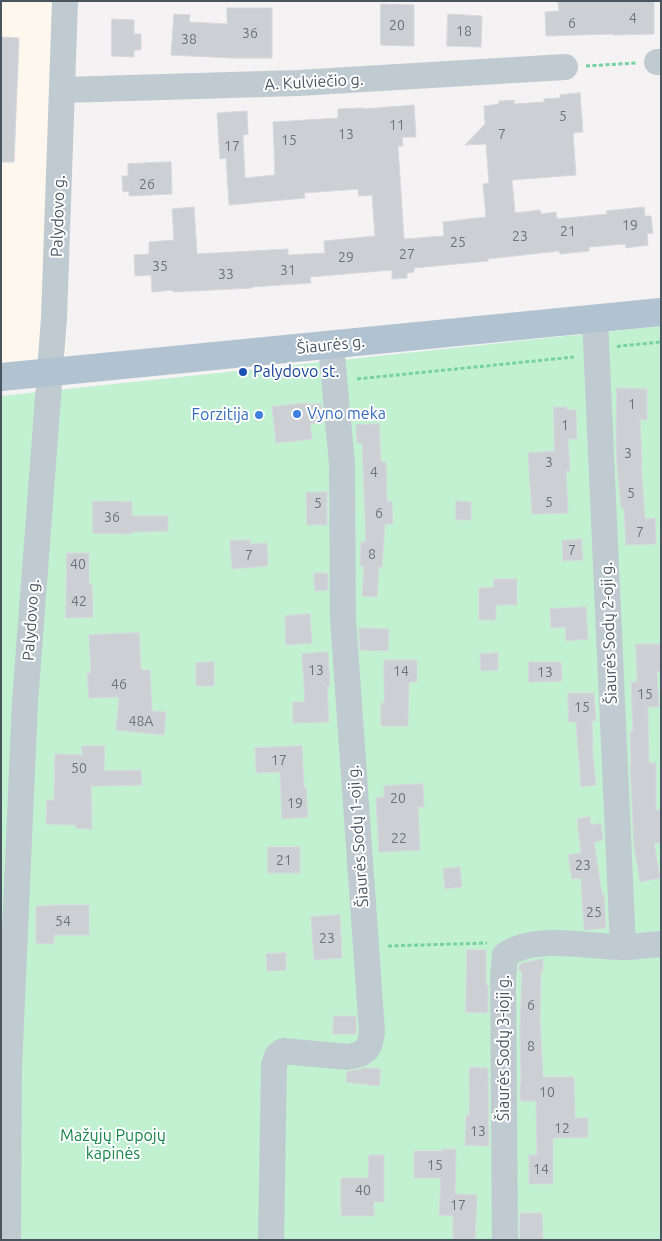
<!DOCTYPE html>
<meta charset="utf-8">
<style>
body{margin:0}
#map{position:relative;width:662px;height:1241px;overflow:hidden;background:#f4f2f2;font-family:Ubuntu,sans-serif}
canvas{display:block}
.frame{position:absolute;inset:0;border:2px solid #495660;pointer-events:none}
</style>
<div id="map">
<canvas width="662" height="1241"></canvas>
<div class="frame"></div>
</div>
<script>
const c = document.querySelector('canvas').getContext('2d');
c.lineJoin = 'round';
function paint(path, color) {
  c.fillStyle = color;
  c.fill(path, 'evenodd');
}
function strokePath(path, color, width, dash) {
  c.strokeStyle = color;
  c.lineWidth = width;
  c.lineCap = dash ? 'butt' : 'round';
  c.setLineDash(dash || []);
  c.stroke(path);
}
function write(font, color, halo, rows, align = 'center') {
  c.font = font + ' Ubuntu,sans-serif';
  c.lineWidth = 4;
  c.setLineDash([]);
  c.textBaseline = 'middle';
  c.strokeStyle = halo;
  c.fillStyle = color;
  for (const [text, x, y, turn = 0] of rows) {
    c.save();
    c.translate(x, y);
    c.rotate((+turn || 0) * Math.PI / 180);
    c.textAlign = isNaN(turn) ? turn : align;
    if (halo) c.strokeText(text, 0, 0);
    c.fillText(text, 0, 0);
    c.restore();
  }
}
paint(new Path2D(`
 M 1,1 L 74,1 L 66,358 L 1,364 Z`), '#fdf7ed');
paint(new Path2D(`
 M 661,326 L 661,1240 L 1,1240 L 1,396 Z`), '#c1f1d1');
const building = new Path2D(`
 M 558,1 L 654,1 L 654,34 L 613,35 L 613,34 L 546,36 L 545,12 L 559,11 Z
 M 381,4 L 414,5 L 414,46 L 381,45 Z
 M 227,8 L 272,8 L 272,58 L 230,58 L 171,55 L 174,14 L 190,15 L 189,22 L 227,24 Z
 M 448,14 L 482,16 L 481,47 L 447,46 Z
 M 112,19 L 134,20 L 134,34 L 141,34 L 141,50 L 134,50 L 134,57 L 112,56 Z
 M 1,37 L 19,38 L 14,162 L 1,162 Z
 M 580,93 L 583,132 L 573,133 L 576,175 L 512,180 L 515,213 L 540,210 L 541,214 L 556,212 L 557,219 L 607,214 L 606,211 L 644,207 L 645,216 L 651,216 L 653,233 L 647,234 L 648,245 L 626,248 L 625,244 L 589,247 L 589,251 L 560,254 L 559,251 L 488,259 L 488,261 L 414,268 L 414,272 L 407,273 L 407,278 L 392,279 L 392,270 L 310,277 L 311,283 L 252,287 L 252,288 L 173,292 L 173,290 L 152,292 L 151,275 L 135,276 L 134,255 L 149,254 L 149,242 L 174,240 L 172,209 L 194,207 L 197,254 L 288,249 L 288,255 L 325,253 L 324,241 L 375,236 L 372,195 L 359,196 L 358,189 L 304,193 L 305,198 L 229,205 L 226,158 L 220,159 L 217,113 L 247,111 L 248,134 L 243,135 L 245,178 L 275,175 L 273,122 L 338,118 L 338,109 L 364,108 L 364,109 L 414,105 L 416,137 L 402,137 L 403,146 L 398,146 L 404,239 L 444,236 L 443,222 L 486,217 L 483,184 L 489,183 L 486,144 L 465,145 L 485,124 L 484,106 L 499,104 L 499,101 L 514,100 L 514,104 L 544,102 L 544,99 L 560,98 L 560,95 Z
 M 171,162 L 172,194 L 129,196 L 129,191 L 123,192 L 122,176 L 128,176 L 128,164 Z
 M 617,388 L 647,389 L 647,420 L 640,419 L 642,464 L 641,464 L 645,519 L 655,518 L 656,544 L 626,545 L 624,508 L 621,508 L 617,465 L 616,442 Z
 M 308,403 L 308,405 L 321,403 L 323,423 L 310,424 L 312,439 L 276,443 L 272,407 Z
 M 554,407 L 567,407 L 567,410 L 576,410 L 577,439 L 568,439 L 570,471 L 566,471 L 568,513 L 532,514 L 528,453 L 554,451 Z
 M 379,424 L 381,462 L 386,462 L 387,502 L 392,501 L 393,524 L 385,524 L 382,567 L 379,567 L 377,597 L 362,596 L 364,566 L 360,566 L 361,542 L 366,542 L 362,443 L 357,443 L 356,425 Z
 M 327,492 L 327,525 L 307,525 L 306,493 Z
 M 93,501 L 132,502 L 132,516 L 168,516 L 168,531 L 131,532 L 131,534 L 93,533 Z
 M 456,501 L 471,502 L 471,520 L 456,520 Z
 M 581,539 L 583,560 L 563,561 L 562,541 Z
 M 250,540 L 250,544 L 267,543 L 268,566 L 232,569 L 230,541 Z
 M 67,553 L 89,553 L 89,584 L 92,584 L 93,617 L 66,618 Z
 M 314,573 L 328,573 L 328,590 L 315,591 Z
 M 494,579 L 517,579 L 517,605 L 496,605 L 496,620 L 479,620 L 479,588 L 494,587 Z
 M 586,607 L 588,639 L 566,641 L 565,627 L 551,628 L 550,609 Z
 M 310,614 L 312,643 L 286,645 L 285,616 Z
 M 359,628 L 389,629 L 388,651 L 360,650 Z
 M 139,633 L 141,670 L 150,670 L 152,711 L 166,712 L 164,735 L 116,730 L 119,697 L 89,698 L 87,673 L 91,673 L 89,635 Z
 M 636,644 L 661,644 L 661,672 L 657,672 L 659,707 L 648,707 L 649,763 L 656,763 L 656,810 L 661,810 L 661,843 L 654,843 L 660,878 L 640,882 L 634,846 L 630,763 L 631,763 L 630,731 L 633,731 L 631,682 L 637,682 Z
 M 328,652 L 330,686 L 327,686 L 329,722 L 293,723 L 293,702 L 305,702 L 302,654 Z
 M 498,653 L 498,670 L 481,671 L 480,654 Z
 M 384,660 L 417,660 L 417,682 L 409,682 L 408,726 L 381,726 L 381,703 L 384,703 Z
 M 214,662 L 214,686 L 196,686 L 196,663 Z
 M 529,662 L 561,662 L 562,681 L 529,682 Z
 M 568,693 L 594,693 L 596,721 L 592,721 L 593,743 L 593,748 L 592,748 L 596,785 L 581,787 L 576,722 L 569,722 Z
 M 82,746 L 105,746 L 104,771 L 141,770 L 142,785 L 91,786 L 92,829 L 76,828 L 76,825 L 46,824 L 47,800 L 54,800 L 55,754 L 82,755 Z
 M 302,746 L 304,787 L 306,787 L 308,817 L 282,819 L 280,772 L 256,773 L 255,748 Z
 M 423,784 L 424,807 L 418,807 L 420,850 L 379,852 L 376,798 L 384,797 L 384,786 Z
 M 590,817 L 591,825 L 601,823 L 603,840 L 594,842 L 602,894 L 604,894 L 606,928 L 586,930 L 584,930 L 581,878 L 572,879 L 568,855 L 581,853 L 577,819 Z
 M 268,847 L 300,847 L 300,873 L 268,873 Z
 M 460,867 L 462,887 L 445,889 L 443,869 Z
 M 50,905 L 89,905 L 89,935 L 54,935 L 54,944 L 36,943 L 36,906 L 50,906 Z
 M 340,915 L 342,958 L 314,960 L 311,917 Z
 M 467,950 L 486,950 L 486,985 L 488,985 L 488,1013 L 466,1012 Z
 M 286,953 L 286,970 L 267,971 L 266,954 Z
 M 543,959 L 543,971 L 541,971 L 540,1018 L 543,1077 L 574,1077 L 575,1118 L 588,1118 L 588,1137 L 553,1138 L 553,1184 L 529,1184 L 529,1155 L 537,1155 L 536,1101 L 520,1101 L 520,1083 L 521,1083 L 520,1028 L 522,971 L 519,971 L 519,965 L 523,963 Z
 M 334,1016 L 356,1016 L 356,1034 L 333,1034 Z
 M 470,1067 L 488,1068 L 489,1146 L 465,1145 L 466,1115 L 469,1115 Z
 M 366,1068 L 381,1069 L 379,1086 L 346,1082 L 347,1072 Z
 M 443,1149 L 456,1149 L 455,1194 L 477,1195 L 475,1240 L 453,1240 L 453,1216 L 439,1215 L 441,1178 L 414,1178 L 414,1151 L 443,1151 Z
 M 369,1155 L 384,1155 L 384,1202 L 374,1202 L 374,1216 L 341,1216 L 341,1178 L 368,1178 Z
 M 520,1213 L 542,1213 L 543,1240 L 520,1240 Z`);
paint(building, '#cccfd4');
strokePath(building, '#d6d8dd', 1);
strokePath(new Path2D(`
 M 586,66 L 637,63
 M 617,347 L 620,346 L 661,342
 M 357,379 L 574,357
 M 388,946 L 487,943`), '#77d1a0', 3, [4, 2.5]);
strokePath(new Path2D(`
 M 657,62 L 661,62
 M 63,90 L 298,83 L 565,67
 M 595,319 L 623,947
 M 8,1240 L 9,1068 L 25,702 L 54,318 L 65,1
 M 271,1240 L 274,1065 L 277,1056 L 283,1051 L 348,1057 L 360,1054 L 367,1049 L 370,1043 L 372,1032 L 343,619 L 342,464 L 331,345
 M 505,1240 L 503,978 L 505,955 C 536,934 586,947 622,947 C 635,947 648,945 661,944`), '#c0cad1', 26);
strokePath(new Path2D(`
 M 1,377 L 661,312`), '#b1c3d1', 28);
for (const [x, y, r, color] of [
 [243,372,5,"#1a4fb4"],
 [297,414,5,"#3f7fe0"],
 [259,415,5,"#3f7fe0"]
]) {
  const dot = new Path2D();
  dot.arc(x, y, r, 0, 2 * Math.PI);
  c.fillStyle = color;
  c.fill(dot);
  strokePath(dot, '#fff', 2);
}
write('14px', '#6a747d', null, [
 ["4",633,18],
 ["6",572,23],
 ["20",397,25],
 ["18",464,31],
 ["36",250,33],
 ["38",189,39],
 ["5",563,116],
 ["11",397,125],
 ["13",346,134],
 ["7",502,134],
 ["15",289,140],
 ["17",232,146],
 ["26",147,184],
 ["19",630,225],
 ["21",568,231],
 ["23",520,236],
 ["25",458,242],
 ["27",407,254],
 ["29",346,257],
 ["35",160,266],
 ["31",288,270],
 ["33",226,274],
 ["1",632,404],
 ["1",565,425],
 ["3",628,453],
 ["3",549,462],
 ["4",374,472],
 ["5",631,493],
 ["5",549,502],
 ["5",318,503],
 ["6",379,513],
 ["36",112,517],
 ["7",640,532],
 ["7",572,550],
 ["8",372,554],
 ["7",249,555],
 ["40",78,564],
 ["42",79,601],
 ["13",316,670],
 ["14",401,671],
 ["13",545,672],
 ["46",119,684],
 ["15",645,694],
 ["15",582,707],
 ["48A",141,721],
 ["17",279,760],
 ["50",79,768],
 ["20",398,798],
 ["19",295,803],
 ["22",399,838],
 ["21",284,860],
 ["23",583,865],
 ["25",594,912],
 ["54",63,921],
 ["23",327,938],
 ["6",531,1005],
 ["8",531,1046],
 ["10",547,1092],
 ["12",562,1128],
 ["13",478,1131],
 ["15",435,1165],
 ["14",541,1169],
 ["40",363,1190],
 ["17",458,1205]
]);
write('16px', '#495660', '#fff', [
 ["A. Kulviečio g.",314,82,-3],
 ["Palydovo g.",58,216,-88],
 ["Šiaurės g.",331,345,-6],
 ["Palydovo g.",31,620,-86],
 ["Šiaurės Sodų 2-oji g.",609,633,-92],
 ["Šiaurės Sodų 1-oji g.",358,836,-94],
 ["Šiaurės Sodų 3-ioji g.",504,1048,-90]
]);
write('16px', '#164399', '#fff', [
 ["Palydovo st.",253,372]
], 'left');
write('16px', '#366cbe', '#fff', [
 ["Vyno meka",307,414],
 ["Forzitija",249,415,"right"]
], 'left');
write('16px', '#158647', '#fff', [
 ["Mažųjų Pupojų",113,1136],
 ["kapinės",113,1154]
]);
</script>
